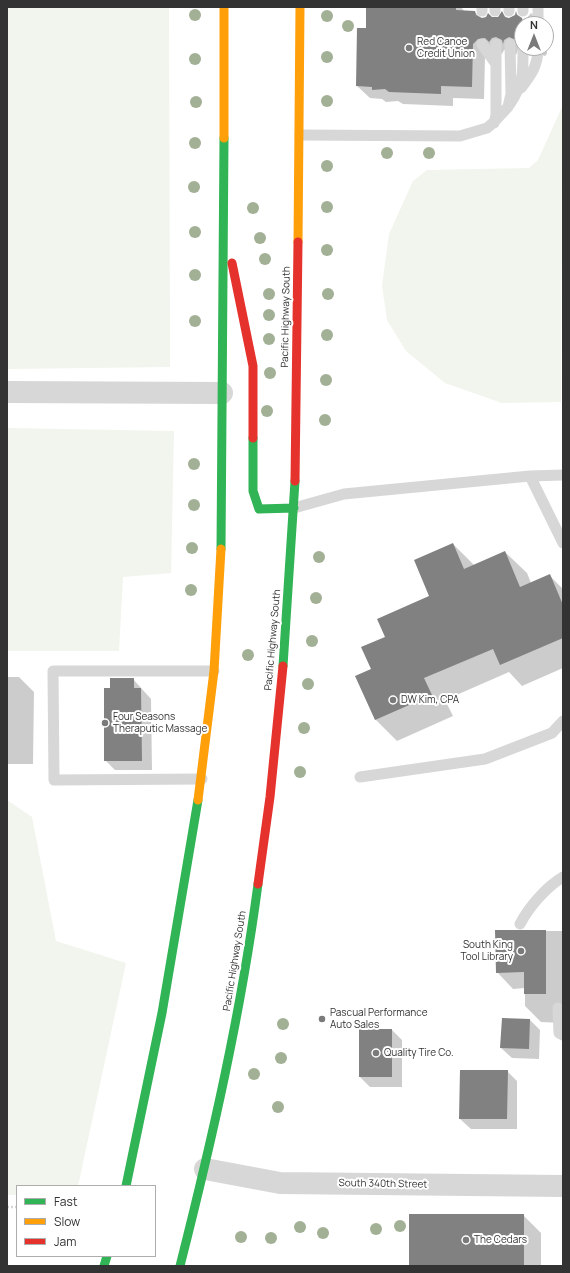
<!DOCTYPE html>
<style>
body{margin:0}
#map{position:relative;width:570px;height:1273px;overflow:hidden;background:#fff;font-family:Manrope,sans-serif}
canvas{display:block}
.frame{position:absolute;inset:0;border:8px solid #333;pointer-events:none}
.legend{position:absolute;left:16px;top:1185px;width:140px;height:72px;box-sizing:border-box;background:#fff;border:1px solid #adadad;margin:0;padding:5px 7px;list-style:none;font-size:12px;color:#333}
.legend li{display:flex;align-items:center;gap:8px;height:20px}
.legend b{width:20px;border:1px solid #adadad}
.north{position:absolute;left:514px;top:16px;width:40px;height:40px;box-sizing:border-box;background:#fff;border:1px solid #adadad;border-radius:50%;rotate:0deg;font-size:11px;font-weight:700;line-height:16px;text-align:center;color:#333}
.north::after{content:'';display:block;margin:auto;width:14px;height:18px;background:#7a7a7a;clip-path:polygon(50% 0,100% 100%,50% 72%,0 100%)}
</style>
<div id="map">
<canvas width="570" height="1273"></canvas>
<div class="frame"></div>
<ul class="legend">
<li><b style="height:5px;background:#30b455"></b>Fast</li>
<li><b style="height:5px;background:#ff9f0a"></b>Slow</li>
<li><b style="height:5px;background:#e5322d"></b>Jam</li>
</ul>
<div class="north">N</div>
</div>
<script>
const c = document.querySelector('canvas').getContext('2d');
c.lineJoin = 'round';
function paint(path, color) {
  c.fillStyle = color;
  c.fill(path, 'evenodd');
}
function strokePath(path, color, width, dash) {
  c.strokeStyle = color;
  c.lineWidth = width;
  c.lineCap = dash ? 'butt' : 'round';
  c.setLineDash(dash || []);
  c.stroke(path);
}
function write(font, color, halo, rows, align = 'center') {
  c.font = font + ' Manrope,sans-serif';
  c.lineWidth = 4;
  c.setLineDash([]);
  c.textBaseline = 'middle';
  c.strokeStyle = halo;
  c.fillStyle = color;
  for (const [text, x, y, turn = 0] of rows) {
    c.save();
    c.translate(x, y);
    c.rotate((+turn || 0) * Math.PI / 180);
    c.textAlign = isNaN(turn) ? turn : align;
    if (halo) c.strokeText(text, 0, 0);
    c.fillText(text, 0, 0);
    c.restore();
  }
}
paint(new Path2D(`
 M 7,7 L 169,7 L 170,367 L 7,369 Z
 M 562,107 L 561,402 L 502,403 L 445,383 L 406,351 L 387,320 L 382,286 L 389,234 L 413,181 L 427,170 L 529,168 L 538,160 Z
 M 7,428 L 174,431 L 171,573 L 123,577 L 119,651 L 7,651 Z
 M 7,800 L 32,817 L 56,941 L 126,963 L 78,1186 L 17,1186 L 17,1195 L 7,1195 Z`), '#f1f5ed');
paint(new Path2D(`
 M 367,7 L 461,7 L 465,12 L 475,12 L 482,19 L 499,18 L 502,13 L 508,19 L 516,15 L 516,13 L 523,19 L 527,18 L 531,13 L 542,24 L 522,24 L 522,48 L 546,48 L 546,42 L 547,54 L 545,56 L 535,53 L 530,56 L 523,49 L 518,50 L 516,55 L 509,49 L 504,50 L 502,54 L 495,49 L 485,57 L 484,99 L 453,98 L 453,106 L 403,104 L 398,101 L 386,102 L 382,99 L 370,98 L 357,86 L 367,29 Z
 M 453,544 L 474,565 L 505,552 L 527,573 L 531,583 L 549,575 L 563,589 L 563,668 L 522,686 L 509,672 L 445,700 L 453,716 L 397,741 L 376,720 L 356,677 L 372,670 L 386,637 L 430,597 Z
 M 7,677 L 19,677 L 34,692 L 33,764 L 7,764 Z
 M 133,679 L 151,699 L 152,770 L 115,770 L 105,760 Z
 M 496,931 L 563,931 L 563,1023 L 541,1022 L 525,1006 L 525,988 L 513,989 L 497,972 Z
 M 530,1020 L 540,1030 L 539,1059 L 512,1058 L 501,1048 Z
 M 360,1030 L 392,1030 L 402,1040 L 402,1087 L 370,1087 L 360,1077 Z
 M 507,1071 L 517,1081 L 517,1129 L 471,1129 L 460,1119 Z
 M 523,1215 L 541,1233 L 541,1266 L 410,1266 Z`), '#0003');
paint(new Path2D(`
 M 366,7 L 456,7 L 456,10 L 475,11 L 476,15 L 482,18 L 486,17 L 488,13 L 492,17 L 498,17 L 502,11 L 505,17 L 509,18 L 515,15 L 516,11 L 517,15 L 522,18 L 522,41 L 517,44 L 516,40 L 509,37 L 504,40 L 503,44 L 502,40 L 496,37 L 492,38 L 489,42 L 485,38 L 478,39 L 473,44 L 472,87 L 441,86 L 441,94 L 389,92 L 385,89 L 372,90 L 372,87 L 356,86 L 357,28 L 366,28 Z
 M 453,543 L 464,569 L 505,551 L 520,587 L 550,574 L 563,605 L 563,638 L 500,665 L 493,649 L 424,678 L 432,695 L 375,720 L 355,676 L 371,669 L 361,647 L 385,637 L 377,619 L 429,596 L 414,560 Z
 M 110,678 L 134,678 L 134,688 L 141,688 L 142,761 L 104,761 L 104,688 L 110,688 Z
 M 495,930 L 546,930 L 546,994 L 524,994 L 524,972 L 496,973 Z
 M 502,1018 L 530,1019 L 529,1049 L 500,1048 Z
 M 359,1029 L 392,1029 L 392,1077 L 359,1077 Z
 M 460,1070 L 508,1070 L 507,1119 L 459,1119 Z
 M 409,1214 L 524,1214 L 524,1266 L 409,1266 Z`), '#818181');
strokePath(new Path2D(`
 M 7,1207 L 17,1207`), '#d6d6d6', 2.5, [2, 2]);
strokePath(new Path2D(`
 M 482,7 L 482,11
 M 495,7 L 495,11
 M 509,7 L 509,11
 M 523,7 L 523,11
 M 538,24 L 538,7
 M 482,44 L 496,64
 M 521,88 C 531,75 538,66 538,48
 M 510,104 C 524,83 523,72 523,48
 M 494,123 L 496,115 L 496,44
 M 300,135 L 460,136 L 487,128 L 493,123 L 508,107 L 511,94 L 510,44
 M 530,476 L 563,543
 M 294,508 L 344,494 L 530,476 L 563,475
 M 360,777 L 485,759 L 552,733 L 563,721
 M 202,779 L 54,780 L 53,671 L 214,671
 M 520,924 C 529,907 546,887 563,877
 M 558,1008 L 559,1033 L 563,1035`), '#d7d7d7', 11);
strokePath(new Path2D(`
 M 7,392 L 222,393
 M 205,1169 L 280,1183 L 563,1186`), '#d7d7d7', 22);
strokePath(new Path2D(`
 M 253,438 L 253,491 L 259,509 L 294,508
 M 221,549 L 224,138
 M 283,666 L 295,481
 M 126,1186 L 162,1013 L 198,800
 M 104,1266 L 107,1256
 M 180,1266 C 212,1140 241,1013 258,884`), '#30b455', 9);
strokePath(new Path2D(`
 M 224,138 L 224,7
 M 298,242 L 300,7
 M 198,800 L 214,671 L 221,549`), '#ff9f0a', 9);
strokePath(new Path2D(`
 M 232,263 L 253,366 L 253,438
 M 295,481 L 298,242
 M 258,884 L 270,797 L 283,666`), '#e5322d', 9);
c.fillStyle = '#a2b095';
for (const [x, y] of [
 [195,15],
 [327,16],
 [348,26],
 [327,57],
 [195,59],
 [327,101],
 [196,102],
 [195,143],
 [387,153],
 [429,153],
 [327,166],
 [194,187],
 [327,207],
 [253,208],
 [195,232],
 [260,238],
 [327,250],
 [265,259],
 [195,275],
 [269,294],
 [328,294],
 [269,315],
 [195,321],
 [327,335],
 [269,339],
 [270,373],
 [326,380],
 [267,411],
 [325,420],
 [194,464],
 [194,505],
 [192,548],
 [319,557],
 [191,590],
 [316,598],
 [312,641],
 [248,655],
 [308,684],
 [304,728],
 [300,772],
 [283,1024],
 [281,1058],
 [254,1074],
 [278,1107],
 [400,1226],
 [300,1227],
 [376,1229],
 [323,1233],
 [241,1237],
 [271,1238]
]) {
  c.beginPath();
  c.arc(x, y, 6, 0, 2 * Math.PI);
  c.fill();
}
for (const [x, y, r, color] of [
 [409,48,4,"#7a7a7a"],
 [393,700,4,"#7a7a7a"],
 [105,723,4,"#7a7a7a"],
 [521,951,4,"#7a7a7a"],
 [322,1019,4,"#7a7a7a"],
 [376,1053,4,"#7a7a7a"],
 [466,1240,4,"#7a7a7a"]
]) {
  const dot = new Path2D();
  dot.arc(x, y, r, 0, 2 * Math.PI);
  c.fillStyle = color;
  c.fill(dot);
  strokePath(dot, '#fff', 1.5);
}
write('10px', '#333', '#fff', [
 ["Red Canoe",417,42],
 ["Credit Union",417,54],
 ["DW Kim, CPA",401,700],
 ["Four Seasons",113,717],
 ["Theraputic Massage",113,729],
 ["South King",513,945,"right"],
 ["Tool Library",513,957,"right"],
 ["Pascual Performance",330,1013],
 ["Auto Sales",330,1025],
 ["Quality Tire Co.",384,1053],
 ["The Cedars",474,1240]
], 'left');
write('10px', '#333', '#fff', [
 ["Pacific Highway South",286,317,-89],
 ["Pacific Highway South",273,640,-85],
 ["Pacific Highway South",235,961,-81],
 ["South 340th Street",383,1184,1]
]);
</script>
